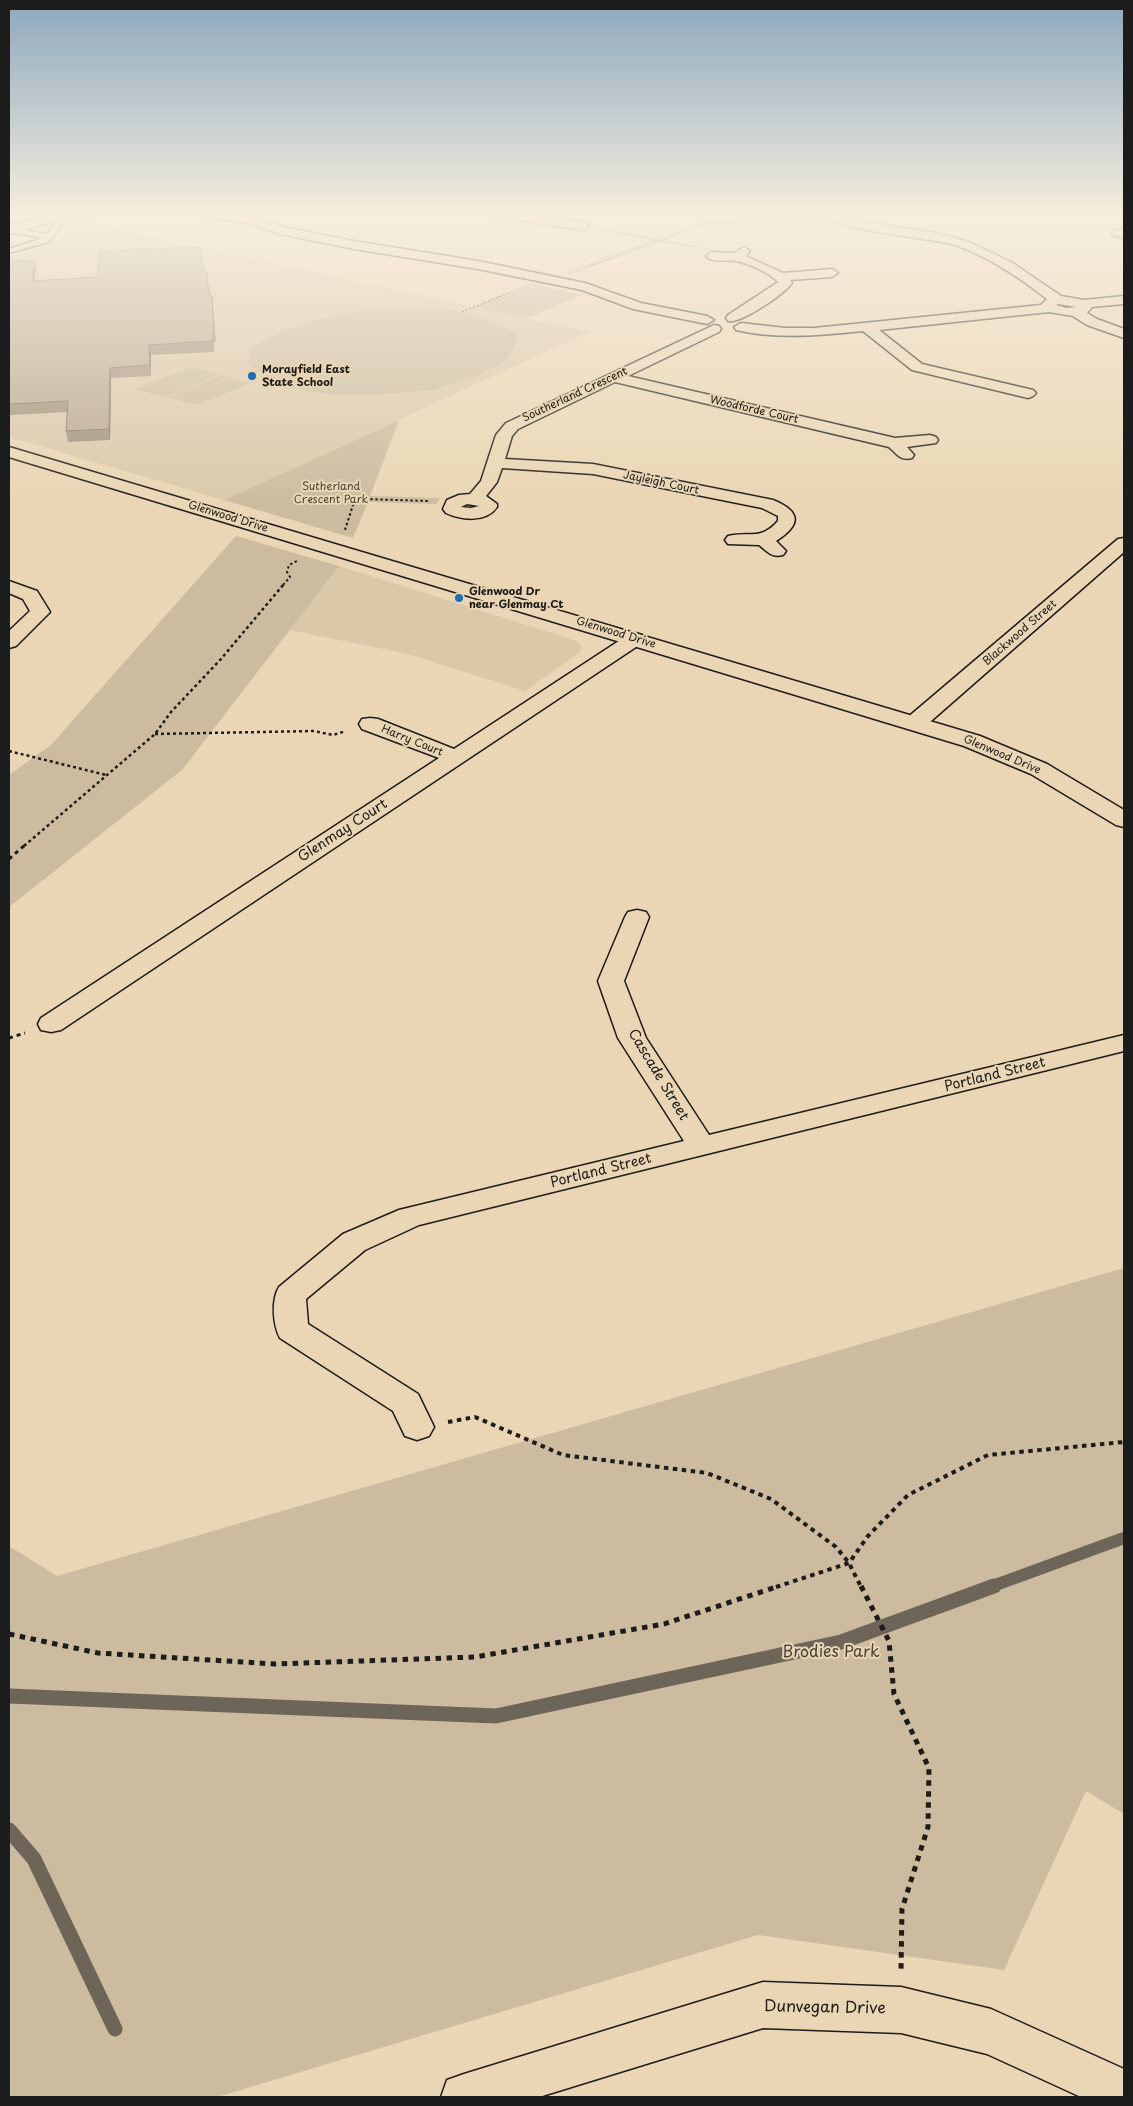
<!DOCTYPE html>
<style>
body{margin:0}
#map{position:relative;width:1133px;height:2106px;overflow:hidden;background:#ead6b4;font-family:"Playpen Sans",sans-serif}
canvas{display:block}
.frame{position:absolute;inset:0;border:10px solid #1c1c1c;pointer-events:none}
</style>
<div id="map">
<canvas width="1133" height="2106"></canvas>
<div class="frame"></div>
</div>
<script>
const c = document.querySelector('canvas').getContext('2d');
c.lineJoin = 'round';
function paint(path, color) {
  c.fillStyle = color;
  c.fill(path, 'evenodd');
}
function strokePath(path, color, width, dash) {
  c.strokeStyle = color;
  c.lineWidth = width;
  c.lineCap = dash ? 'butt' : 'round';
  c.setLineDash(dash || []);
  c.stroke(path);
}
function write(font, color, halo, rows, align = 'center') {
  c.font = font + ' "Playpen Sans",sans-serif';
  c.lineWidth = 4;
  c.setLineDash([]);
  c.textBaseline = 'middle';
  c.strokeStyle = halo;
  c.fillStyle = color;
  for (const [text, x, y, turn = 0] of rows) {
    c.save();
    c.translate(x, y);
    c.rotate((+turn || 0) * Math.PI / 180);
    c.textAlign = isNaN(turn) ? turn : align;
    if (halo) c.strokeText(text, 0, 0);
    c.fillText(text, 0, 0);
    c.restore();
  }
}
paint(new Path2D(`
 M 72,219 L 589,332 L 224,500 L 9,437 L 9,257 L 58,242 Z
 M 339,566 L 571,639 L 579,642 L 582,647 L 579,653 L 525,691 L 408,654 L 290,630 Z`), '#dbc8a9');
paint(new Path2D(`
 M 819,217 L 824,219 L 709,224 L 667,240 L 715,250 L 711,251 L 661,242 L 568,275 L 561,273 L 651,240 L 604,231 L 608,229 L 659,238 L 705,222 Z
 M 530,283 L 582,295 L 527,318 L 474,307 Z
 M 407,307 L 443,309 L 475,314 L 516,333 L 515,346 L 506,361 L 476,376 L 433,390 L 376,395 L 331,395 L 291,388 L 264,377 L 248,364 L 250,349 C 301,317 348,311 407,307 Z
 M 191,367 L 220,374 L 164,397 L 135,389 Z
 M 222,375 L 251,383 L 196,405 L 166,397 Z
 M 399,420 L 370,496 L 440,498 L 436,504 L 368,502 L 353,538 L 224,500 Z
 M 236,536 L 339,566 L 182,770 L 9,907 L 9,775 L 51,745 Z
 M 1124,1268 L 1124,1814 L 1086,1791 L 1004,1970 L 758,1935 L 217,2097 L 9,2097 L 9,1546 L 57,1576 Z`), '#ccbb9e');
strokePath(new Path2D(`
 M 990,1587 L 1124,1538`), '#6d6558', 12);
strokePath(new Path2D(`
 M 9,1696 L 496,1716 L 841,1642 L 994,1586
 M 9,1830 L 34,1859 L 115,2029`), '#6d6558', 15);
const lane = new Path2D(`
 M 54,214 L 60,214 L 64,221 L 49,242 L 9,253 L 9,249 L 42,238 L 9,232 L 9,228 L 23,229 L 45,234 L 49,232 L 56,221 L 53,216 Z`);
const street = new Path2D(`
 M 201,213 L 226,213 L 253,217 L 283,227 L 354,241 L 478,261 L 585,283 L 641,303 L 707,316 L 714,320 L 707,324 L 633,309 L 582,290 L 478,269 L 354,249 L 280,234 L 251,224 L 203,216 Z
 M 491,213 L 519,213 L 583,222 L 589,226 L 583,230 L 497,217 Z
 M 822,213 L 837,213 L 872,223 L 936,233 L 969,242 L 1011,262 L 1061,296 L 1084,300 L 1124,296 L 1124,304 L 1092,307 L 1087,313 L 1097,319 L 1124,329 L 1124,338 L 1087,325 L 1073,316 L 1049,312 L 879,330 L 922,364 L 1033,390 L 1036,393 L 1033,396 L 1028,398 L 912,370 L 863,331 C 821,335 778,340 736,330 L 734,327 L 741,323 L 785,328 L 814,328 L 1041,305 L 1047,299 C 1020,278 991,258 958,246 C 929,236 839,233 822,213 ZM 1058,304 L 1076,307 L 1077,307 L 1066,308 L 1056,305 Z
 M 1124,229 L 1124,237 L 1114,236 L 1112,233 L 1114,230 Z
 M 744,247 L 750,251 L 746,256 L 783,273 L 832,269 L 838,273 L 832,277 L 790,280 L 792,283 C 784,294 741,324 728,321 L 726,318 L 728,315 L 778,282 C 768,272 750,264 736,261 C 727,259 712,264 706,256 L 712,252 L 734,253 Z
 M 714,325 L 719,326 L 721,329 L 719,332 L 628,376 L 895,438 L 930,435 L 936,437 L 938,440 L 936,443 L 907,447 L 914,455 L 912,458 C 900,461 897,454 889,447 L 615,382 L 518,429 L 512,436 L 505,459 L 593,464 L 773,500 C 802,512 801,525 776,541 L 786,551 L 783,555 C 772,558 768,552 759,545 L 728,544 L 725,540 L 728,536 C 750,531 760,541 778,521 L 778,516 L 762,508 L 593,474 L 502,468 L 497,482 L 486,496 L 497,504 L 497,507 C 486,523 461,520 446,513 L 443,509 L 447,500 L 459,495 L 470,494 L 481,481 L 496,435 L 506,423 ZM 467,504 L 479,506 L 471,508 L 461,507 Z
 M 1124,538 L 1124,552 L 923,728 L 915,729 L 907,728 L 904,723 L 907,718 L 1118,539 Z
 M 9,581 L 37,591 L 50,612 L 16,646 L 9,648 L 9,631 L 30,611 L 23,599 L 9,593 Z
 M 635,633 L 642,635 L 645,639 L 642,643 L 61,1030 L 51,1032 L 41,1030 L 38,1024 L 41,1018 L 439,758 L 362,729 L 359,724 L 362,719 L 370,718 L 378,719 L 454,749 L 628,635 Z
 M 637,910 L 646,912 L 649,917 L 624,981 L 646,1038 L 709,1135 L 1124,1035 L 1124,1051 L 419,1225 L 365,1250 L 306,1299 L 308,1324 L 418,1394 L 434,1427 L 429,1436 L 417,1440 L 405,1436 L 393,1411 L 280,1338 C 273,1325 271,1300 279,1287 L 343,1234 L 399,1210 L 684,1141 L 618,1038 L 598,981 L 625,917 L 628,912 Z
 M 763,1982 L 901,1987 L 991,2009 L 1124,2069 L 1124,2097 L 1081,2097 L 987,2054 L 901,2033 L 763,2028 L 539,2097 L 441,2097 L 447,2080 L 464,2074 Z`);
const secondary = new Path2D(`
 M 57,213 L 75,213 L 73,216 L 9,234 L 9,226 Z
 M 9,447 L 980,736 L 1047,764 L 1124,810 L 1124,827 L 1116,825 L 1031,774 L 964,746 L 9,457 Z`);
strokePath(lane, '#1c1c1c', 3);
strokePath(street, '#1c1c1c', 3);
strokePath(secondary, '#1c1c1c', 3);
strokePath(new Path2D(`
 M 603,230 L 695,247
 M 589,266 L 708,223 L 807,219
 M 462,312 L 508,293`), '#1c1c1c', 1, [2, 2]);
strokePath(new Path2D(`
 M 345,530 L 353,505 L 365,499 L 429,501
 M 283,585 L 290,577 L 287,572 L 289,565 L 297,561`), '#1c1c1c', 2, [2.5, 2.5]);
strokePath(new Path2D(`
 M 155,734 L 314,731 L 333,735 L 346,731
 M 9,751 L 106,775
 M 24,846 L 155,734 L 171,712 L 221,659 L 284,584`), '#1c1c1c', 2.5, [3, 3]);
strokePath(new Path2D(`
 M 9,859 L 25,845
 M 9,1038 L 25,1033`), '#1c1c1c', 3, [4, 4]);
strokePath(new Path2D(`
 M 448,1422 L 475,1417 L 563,1455 L 707,1473 L 771,1499 L 836,1547 L 849,1563 L 861,1587
 M 776,1587 L 849,1563 L 868,1536 L 908,1495 L 988,1455 L 1124,1442`), '#1c1c1c', 4, [4.5, 4.5]);
strokePath(new Path2D(`
 M 861,1586 L 889,1641 L 894,1694 L 929,1768 L 928,1827 L 902,1909 L 901,1971
 M 9,1634 L 98,1653 L 275,1664 L 475,1657 L 664,1624 L 779,1586`), '#1c1c1c', 5, [5.5, 5.5]);
paint(lane, '#ead6b4');
paint(street, '#ead6b4');
paint(secondary, '#ead6b4');
paint(new Path2D(`
 M 9,266 L 36,269 L 35,280 L 204,272 L 213,304 L 216,342 L 214,342 L 214,352 L 151,355 L 151,376 L 111,378 L 110,440 L 68,442 L 66,431 L 68,412 L 9,415 Z`), '#9e907b');
paint(new Path2D(`
 M 35,260 L 36,269 L 33,290 L 32,281 Z
 M 149,345 L 151,355 L 151,376 L 150,365 Z
 M 110,368 L 111,378 L 110,440 L 109,429 Z`), '#817664');
const building = new Path2D(`
 M 200,247 L 204,272 L 207,272 L 209,295 L 212,295 L 214,332 L 213,332 L 213,341 L 149,345 L 150,365 L 110,368 L 109,429 L 66,431 L 68,401 L 9,404 L 9,266 L 10,261 L 35,260 L 32,281 L 98,277 L 99,252 Z`);
paint(building, '#b8a88f');
strokePath(building, '#817664', 1);
const sky = c.createLinearGradient(0, 0, 0, 508);
sky.addColorStop(0, '#8ca8be');
sky.addColorStop(0.42, '#f6eddd');
sky.addColorStop(1, '#f6eddd00');
c.fillStyle = sky;
c.fillRect(0, 0, 1133, 508);
for (const [x, y, r, color] of [
 [252,376,5,"#1f6fb2"],
 [459,598,5,"#1f6fb2"]
]) {
  const dot = new Path2D();
  dot.arc(x, y, r, 0, 2 * Math.PI);
  c.fillStyle = color;
  c.fill(dot);
  strokePath(dot, '#ead6b4', 2);
}
write('bold 11px', '#1c1c1c', '#ead6b4', [
 ["Morayfield East",262,370],
 ["State School",262,383],
 ["Glenwood Dr",469,592],
 ["near Glenmay Ct",469,605]
], 'left');
write('11px', '#1c1c1c', '#ead6b4', [
 ["Southerland Crescent",575,395,-25],
 ["Woodforde Court",754,410,13],
 ["Jayleigh Court",661,483,12],
 ["Glenwood Drive",228,517,17],
 ["Glenwood Drive",616,633,17],
 ["Blackwood Street",1020,633,-41],
 ["Harry Court",412,741,22],
 ["Glenwood Drive",1002,755,23]
]);
write('11px', '#48443c', '#ead6b4', [
 ["Sutherland",331,487],
 ["Crescent Park",331,500]
]);
write('14px', '#1c1c1c', '#ead6b4', [
 ["Glenmay Court",343,831,-33],
 ["Cascade Street",658,1075,59],
 ["Portland Street",995,1075,-14],
 ["Portland Street",601,1171,-14]
]);
write('16px', '#48443c', '#ead6b4', [
 ["Brodies Park",831,1653]
]);
write('16px', '#1c1c1c', '#ead6b4', [
 ["Dunvegan Drive",825,2008,1]
]);
</script>
